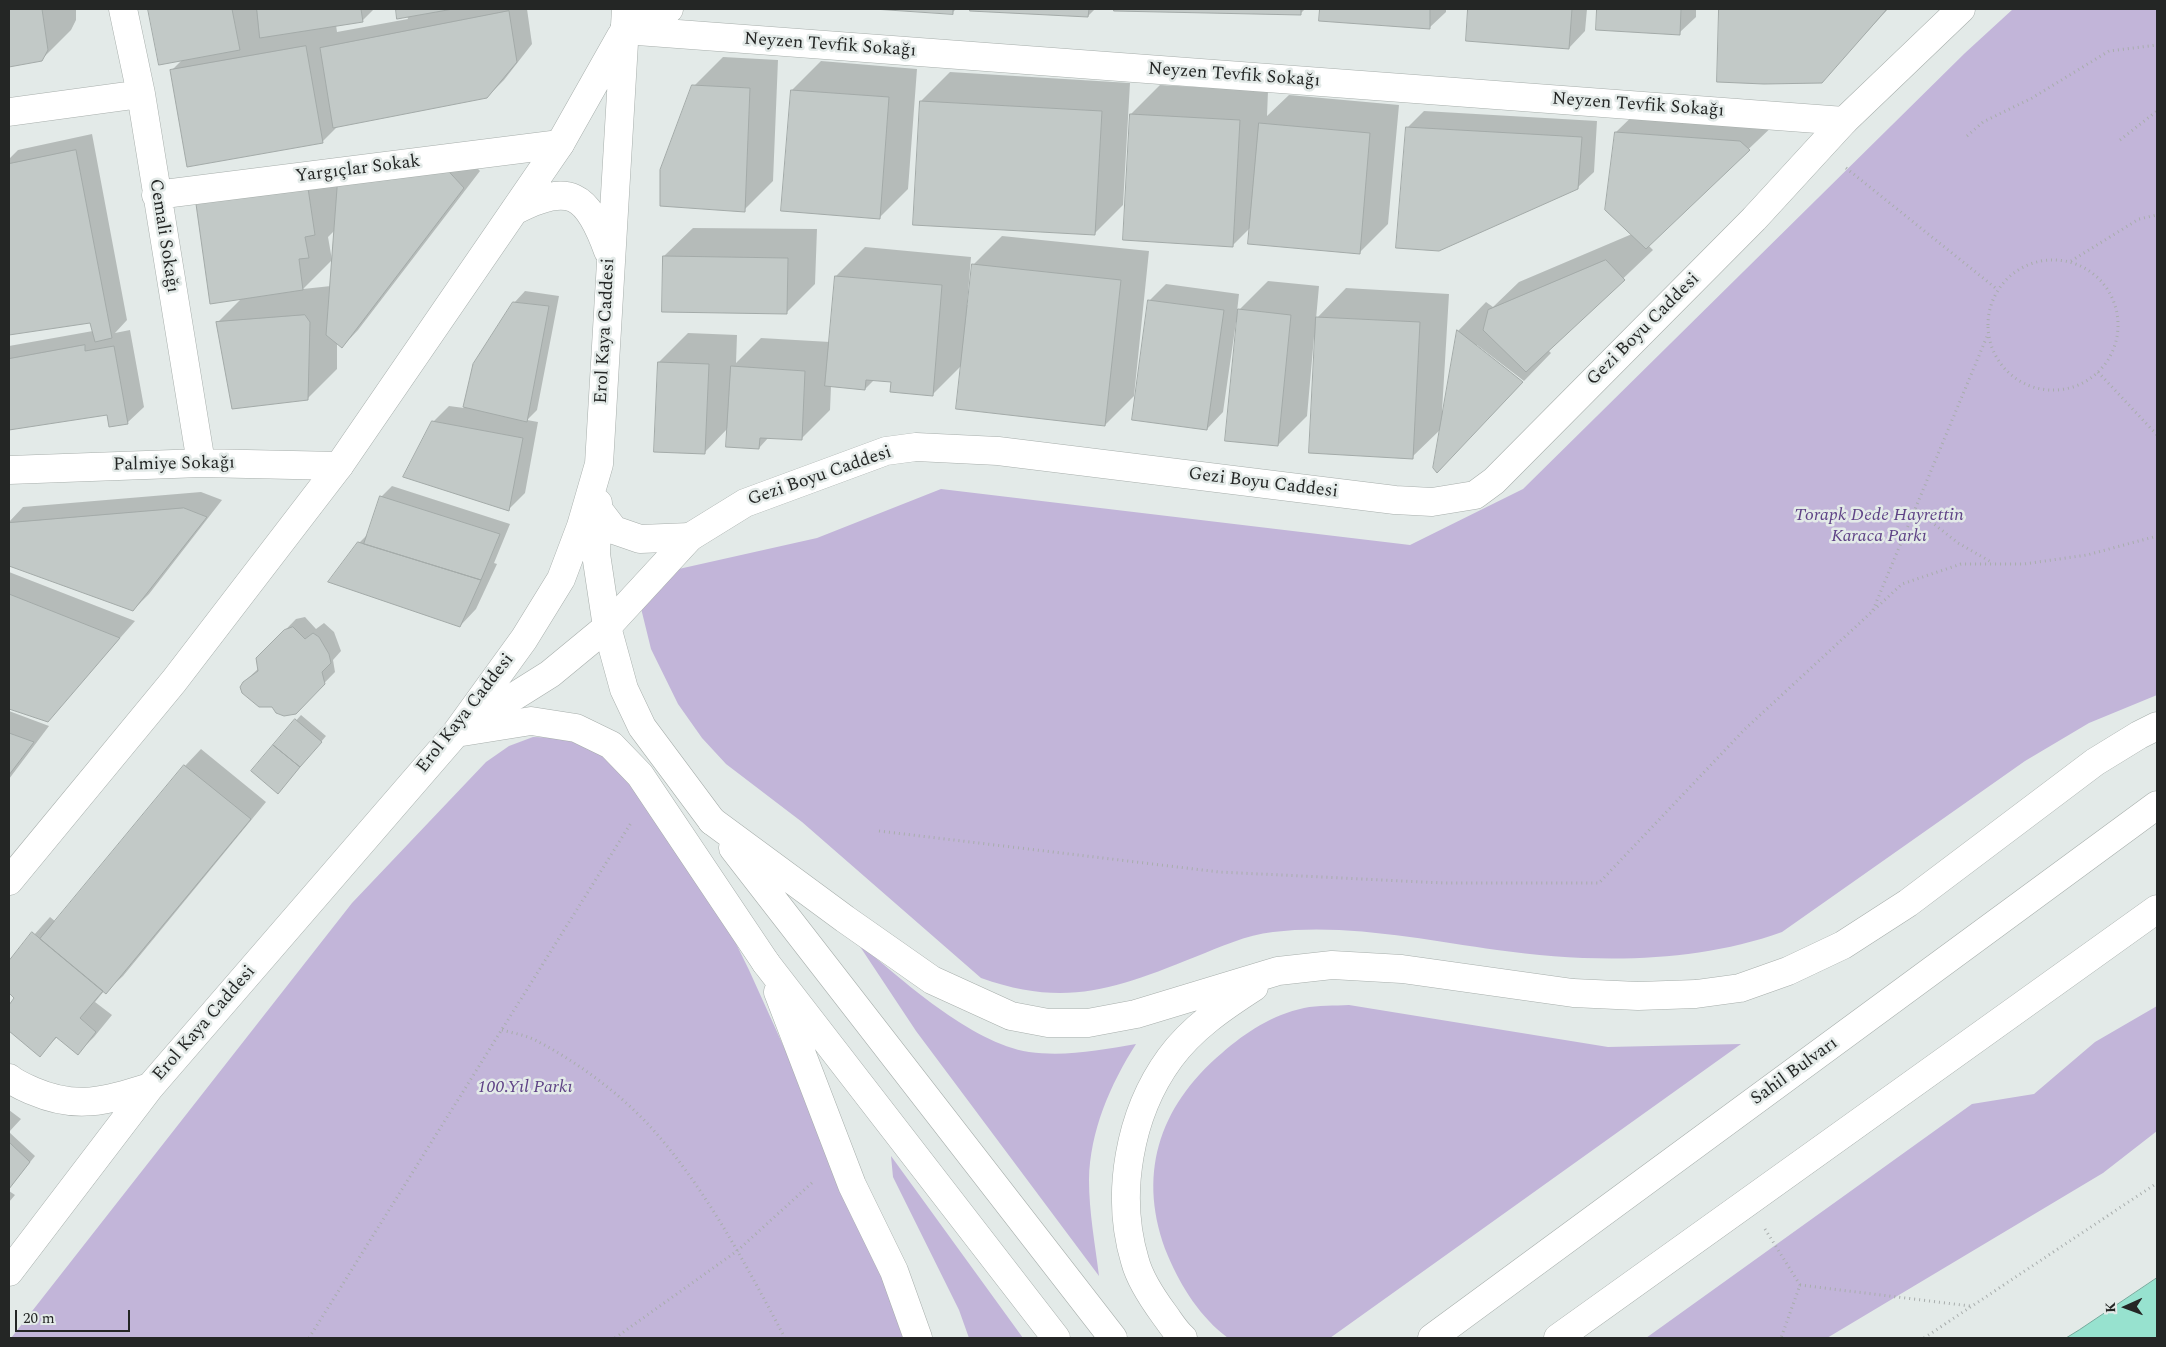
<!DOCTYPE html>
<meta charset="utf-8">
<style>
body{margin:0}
#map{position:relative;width:2166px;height:1347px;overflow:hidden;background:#e3eae8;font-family:Spectral,serif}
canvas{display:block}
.frame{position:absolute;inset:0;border:10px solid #242625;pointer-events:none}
.north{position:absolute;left:2101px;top:1282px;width:50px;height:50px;-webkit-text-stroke:4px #e3eae8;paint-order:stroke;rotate:268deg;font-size:14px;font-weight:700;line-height:20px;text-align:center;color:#242625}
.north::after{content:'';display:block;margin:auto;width:18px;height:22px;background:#242625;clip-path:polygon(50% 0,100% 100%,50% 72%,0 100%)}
.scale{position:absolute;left:15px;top:1310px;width:115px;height:22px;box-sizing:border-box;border:2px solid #242625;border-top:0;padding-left:6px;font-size:15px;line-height:18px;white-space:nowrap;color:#242625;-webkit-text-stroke:4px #e3eae8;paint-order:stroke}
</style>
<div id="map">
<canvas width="2166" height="1347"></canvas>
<div class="frame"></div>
<div class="north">K</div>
<div class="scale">20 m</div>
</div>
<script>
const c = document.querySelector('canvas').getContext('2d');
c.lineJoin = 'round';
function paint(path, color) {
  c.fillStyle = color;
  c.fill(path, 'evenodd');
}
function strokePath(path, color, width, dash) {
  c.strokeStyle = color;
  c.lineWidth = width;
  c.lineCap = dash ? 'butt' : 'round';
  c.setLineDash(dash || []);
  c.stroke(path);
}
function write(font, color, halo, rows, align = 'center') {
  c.font = font + ' Spectral,serif';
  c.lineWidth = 5;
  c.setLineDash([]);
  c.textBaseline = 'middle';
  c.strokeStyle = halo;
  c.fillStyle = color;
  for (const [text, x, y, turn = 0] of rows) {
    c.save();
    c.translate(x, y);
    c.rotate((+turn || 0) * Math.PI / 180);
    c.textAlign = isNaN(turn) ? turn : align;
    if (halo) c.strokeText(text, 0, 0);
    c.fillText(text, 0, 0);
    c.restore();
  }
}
paint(new Path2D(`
 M 2013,9 L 2157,9 L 2157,695 L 2089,723 L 2025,761 L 1782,932 C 1693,964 1590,963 1497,950 C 1426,940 1345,923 1273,932 C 1246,935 1220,947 1195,957 C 1115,989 1066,1008 981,978 L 802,822 L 726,764 L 702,738 L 678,704 L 651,649 L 638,596 L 643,577 L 817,538 L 941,489 L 1410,545 L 1523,489 L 1965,53 Z
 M 533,737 L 565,738 L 597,745 L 691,852 L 749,970 L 802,1087 L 909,1338 L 11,1338 L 352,903 L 486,762 L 509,746 Z
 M 857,942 C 901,979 971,1043 1029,1052 C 1065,1057 1101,1050 1136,1044 C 1110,1085 1090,1131 1089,1180 C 1089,1212 1095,1244 1099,1276 L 916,1031 Z
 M 1349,1005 L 1608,1047 L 1741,1044 L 1330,1338 L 1228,1338 C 1201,1318 1181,1287 1168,1256 C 1136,1177 1158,1107 1222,1053 C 1246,1032 1272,1015 1304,1008 C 1318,1005 1335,1006 1349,1005 Z
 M 2157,1006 L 2157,1131 L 2103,1173 L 1827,1338 L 1646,1338 L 1972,1104 L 2034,1094 L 2095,1042 Z
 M 891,1156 L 1023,1338 L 969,1338 L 959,1310 L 893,1177 Z`), '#c2b5d9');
const water = new Path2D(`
 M 2157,1278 L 2157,1338 L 2066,1338 L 2079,1330 Z`);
paint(water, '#97e2cf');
strokePath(water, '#74aa9c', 1);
paint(new Path2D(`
 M 9,9 L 76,9 L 76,20 L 71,30 L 41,60 L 9,66 Z
 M 149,9 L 374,9 L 362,21 L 336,25 L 337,32 L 408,19 L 407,16 L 398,18 L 397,9 L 527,9 L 532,44 L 504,80 L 487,97 L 338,126 L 322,142 L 171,71 L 182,60 L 160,64 Z
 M 882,9 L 956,9 L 952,13 Z
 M 972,9 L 1095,9 L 1088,16 Z
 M 1115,9 L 1305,9 L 1300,14 Z
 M 1321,9 L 1446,9 L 1446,12 L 1429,28 L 1321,20 Z
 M 1469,9 L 1587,9 L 1585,31 L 1569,48 L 1467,40 Z
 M 1599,9 L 1696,9 L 1696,17 L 1679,33 L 1598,29 Z
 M 1721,9 L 1888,9 L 1821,82 L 1718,81 Z
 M 723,57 L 778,60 L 773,181 L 744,210 L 694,86 Z
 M 821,61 L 917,69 L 908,189 L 879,218 L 792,90 Z
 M 950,72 L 1130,83 L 1123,205 L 1094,234 L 921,101 Z
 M 1160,85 L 1268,91 L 1267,116 L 1289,95 L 1399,105 L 1388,224 L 1359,253 L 1250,228 L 1233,245 L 1131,114 Z
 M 1645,104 L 1778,121 L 1648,245 L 1653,250 L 1548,350 L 1551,353 L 1524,381 L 1477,345 L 1477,348 L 1522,383 L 1437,471 L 1441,429 L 1412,457 L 1316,337 L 1314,337 L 1307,416 L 1278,445 L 1238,322 L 1236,322 L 1223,412 L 1207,429 L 1150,300 L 1166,284 L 1239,294 L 1237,312 L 1268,281 L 1319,286 L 1316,319 L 1346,288 L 1449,294 L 1442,411 L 1444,411 L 1458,331 L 1486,302 L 1493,307 L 1519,282 L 1632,234 L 1616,132 Z
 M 1424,111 L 1597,121 L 1594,172 L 1577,188 L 1408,127 Z
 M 92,134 L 127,320 L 115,333 L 130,330 L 144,407 L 127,423 L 108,414 L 9,428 L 9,346 L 93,331 L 91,322 L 9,333 L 9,159 L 18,150 Z
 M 457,147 L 480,171 L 358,330 L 342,347 L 337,343 L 337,369 L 308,398 L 217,323 L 242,298 L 197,205 L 226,176 ZM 335,230 L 331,286 L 303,289 L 332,260 L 328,237 Z
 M 693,228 L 817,229 L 815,284 L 786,313 L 664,256 Z
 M 1002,236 L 1149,251 L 1134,396 L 1105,425 L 962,365 L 932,395 L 892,381 L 874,380 L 865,389 L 831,386 L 830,410 L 801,439 L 769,437 L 759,448 L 728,428 L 704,453 L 659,362 L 688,333 L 737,335 L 736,363 L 761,338 L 830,342 L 836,276 L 865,247 L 971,257 L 967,305 L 969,305 L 973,265 Z
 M 525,291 L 559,296 L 537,410 L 527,420 L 538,422 L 525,493 L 508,510 L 433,422 L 449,406 L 464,408 L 474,364 L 514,303 Z
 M 392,486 L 510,524 L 494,563 L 497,564 L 476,609 L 460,626 L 359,543 L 369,533 L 381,497 Z
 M 201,492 L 222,500 L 149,594 L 133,610 L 9,565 L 9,522 L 23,507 Z
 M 9,572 L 135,621 L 48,720 L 9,707 Z
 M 305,617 L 316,629 L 324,623 L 334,632 L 341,651 L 333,660 L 335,672 L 295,713 L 273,705 L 244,682 L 259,668 L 258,658 L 296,619 Z
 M 9,711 L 49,726 L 9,779 Z
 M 301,715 L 326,736 L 283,787 L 252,771 Z
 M 201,749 L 266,802 L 123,976 L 106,992 L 104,991 L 95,1002 L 112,1015 L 94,1037 L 78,1053 L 58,1036 L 40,1055 L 9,1029 L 9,1007 L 16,998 L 9,992 L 9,963 L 50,917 L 56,922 L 185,766 Z
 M 9,1110 L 21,1119 L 9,1132 L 35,1156 L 9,1188 Z
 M 9,1191 L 15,1195 L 9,1202 Z`), '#0003');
const building = new Path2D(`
 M 9,9 L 42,9 L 48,50 L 42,61 L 9,67 Z
 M 148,9 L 232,9 L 240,50 L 159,65 Z
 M 257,9 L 361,9 L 363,22 L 260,38 Z
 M 396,9 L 453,9 L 397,19 Z
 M 874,9 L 953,9 L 953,14 Z
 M 970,9 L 1089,9 L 1088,17 L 970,11 Z
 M 1114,9 L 1301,9 L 1301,15 L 1114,11 Z
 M 1320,9 L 1430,9 L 1430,29 L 1319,21 Z
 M 1468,9 L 1572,9 L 1569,49 L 1466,41 Z
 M 1597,9 L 1681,9 L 1680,35 L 1596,30 Z
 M 1719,9 L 1887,9 L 1822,83 L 1764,84 L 1717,82 Z
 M 509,11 L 517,62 L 487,98 L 333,128 L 320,48 Z
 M 306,46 L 323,143 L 187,167 L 170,70 Z
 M 692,85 L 750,88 L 745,212 L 660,206 L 660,170 Z
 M 791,90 L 889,97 L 880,219 L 781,211 Z
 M 920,101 L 1102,111 L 1095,235 L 913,225 Z
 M 1130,114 L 1240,120 L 1233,247 L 1123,240 Z
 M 1259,123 L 1370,133 L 1360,254 L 1248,244 Z
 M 1406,127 L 1582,137 L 1578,189 L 1439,251 L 1396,248 Z
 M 1615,132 L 1740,141 L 1750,150 L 1646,249 L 1605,210 Z
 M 76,150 L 112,338 L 95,342 L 90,323 L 9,335 L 9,164 Z
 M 441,163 L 464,188 L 342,348 L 326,335 L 338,175 Z
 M 308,188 L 315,235 L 305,237 L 309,258 L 299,259 L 303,290 L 210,304 L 196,204 Z
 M 663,256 L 788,258 L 787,314 L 662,312 Z
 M 1606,260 L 1625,280 L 1526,372 L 1483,330 L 1488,310 Z
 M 972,264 L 1121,280 L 1105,426 L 956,409 Z
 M 835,276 L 942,285 L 933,396 L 890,392 L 891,382 L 866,380 L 865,390 L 825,386 Z
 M 1148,300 L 1224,310 L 1207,430 L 1132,420 Z
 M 513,302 L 549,306 L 527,422 L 463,407 L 473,364 Z
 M 1238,309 L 1291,315 L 1278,446 L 1225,441 Z
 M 305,315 L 310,322 L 308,400 L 232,409 L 216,322 Z
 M 1316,317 L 1420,322 L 1413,459 L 1309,453 Z
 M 1457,330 L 1523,382 L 1437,473 L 1433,468 Z
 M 85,345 L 85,351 L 114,346 L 128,424 L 109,427 L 107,415 L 9,430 L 9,359 Z
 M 658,362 L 709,364 L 705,454 L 654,452 Z
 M 731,366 L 805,371 L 802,440 L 760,438 L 759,449 L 726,447 Z
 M 432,421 L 523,438 L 509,511 L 403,477 Z
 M 380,496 L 500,534 L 481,580 L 364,544 Z
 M 184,508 L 207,517 L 133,611 L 9,566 L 9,523 Z
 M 358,542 L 481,580 L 460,627 L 328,582 Z
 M 9,594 L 120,638 L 48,722 L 9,709 Z
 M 293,627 L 305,639 L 313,633 L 319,637 L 329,654 L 331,663 L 322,672 L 325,684 L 296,714 L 284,716 L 276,713 L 272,707 L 259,707 L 242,693 L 240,687 L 243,682 L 258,671 L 256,658 L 284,630 Z
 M 295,719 L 322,742 L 300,767 L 273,745 Z
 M 9,733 L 34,742 L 9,775 Z
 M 273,745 L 300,767 L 278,794 L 251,771 Z
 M 184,765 L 251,819 L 106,994 L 40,939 Z
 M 32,932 L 103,991 L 80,1018 L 96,1032 L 78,1055 L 56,1037 L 40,1057 L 9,1031 L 9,1005 L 14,998 L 9,993 L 9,961 Z
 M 9,1142 L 30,1162 L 9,1189 Z`);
paint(building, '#c2c9c7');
strokePath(building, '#a3aaa8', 1);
const street = new Path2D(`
 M 123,9 L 141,94 L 201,463
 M 624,30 L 1844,121
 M 625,30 L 669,9
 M 9,112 L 141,94
 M 156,195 L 560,144
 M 9,470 L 201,463 L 339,466`);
const secondary = new Path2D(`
 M 456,733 L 550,674 L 607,627 L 690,537 L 745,503 L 886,451 L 916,447 L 998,451 L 1395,500 L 1432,502 L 1475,495 L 1494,481 L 1754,219 L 1844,121 L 1961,9`);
const primary = new Path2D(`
 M 514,211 C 570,182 587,193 608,251
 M 598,503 L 596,554 L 607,627 L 624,689 L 642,727 L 712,821
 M 598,509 L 614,530 L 640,539 L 690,537
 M 456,733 L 531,721 L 576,728 L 611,745 L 640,775 L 766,963
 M 9,881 L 174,681 L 339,466 L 560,144 L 621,36
 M 9,1078 C 16,1084 24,1087 33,1091 C 77,1110 105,1101 150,1087
 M 9,1272 L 150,1087 L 456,733 L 524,639 L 561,579 L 581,526 L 599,464 L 626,9`);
const highway = new Path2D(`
 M 712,821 L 845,919 L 932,980 L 1011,1016 L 1048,1023 L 1088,1023 L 1136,1014 L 1278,971 L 1332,965 L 1402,969 L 1573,993 L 1638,996 L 1696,994 L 1740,988 L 1788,971 L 1843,945 L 1908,903 L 2095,762 L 2139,735 L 2157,726
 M 733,848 L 1113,1338
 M 766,963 L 1056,1338
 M 778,992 L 852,1185 L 894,1271 L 918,1338
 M 1183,1338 C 1175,1331 1170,1322 1164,1314 C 1153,1299 1140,1280 1135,1261 C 1115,1195 1129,1114 1170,1058 C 1192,1028 1223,1007 1254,987
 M 1432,1338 L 2157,805
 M 1558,1338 L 2157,909`);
strokePath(street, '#a7aeab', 29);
strokePath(secondary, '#a7aeab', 29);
strokePath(primary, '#a7aeab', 29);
strokePath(highway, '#a7aeab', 29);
strokePath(new Path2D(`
 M 1967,136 L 1983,122 L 2032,98 L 2109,51 L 2157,45
 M 2120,140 L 2157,111
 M 1846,168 L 1998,290
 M1988 325a65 65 0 1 1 130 0a65 65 0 1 1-130 0Z
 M 2071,261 L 2139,219 L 2157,215
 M 2098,372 L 2157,435
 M 1915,509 L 1958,543 L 1993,563
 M 1873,610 L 1988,334
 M 879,831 L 1219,872 L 1444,883 L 1599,883 L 1745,729 L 1902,584 L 1961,564 L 2024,564 L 2087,555 L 2157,536
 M 502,1030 C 513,1033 525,1035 535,1040 C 574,1060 614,1089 645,1121 C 702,1181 746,1265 785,1338
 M 1765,1229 L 1800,1285 L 1781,1338
 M 1800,1285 L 1970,1306
 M 309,1338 L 631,823
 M 615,1338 L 737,1251 L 814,1181
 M 1924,1338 L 2157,1183`), '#a8adac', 3, [1, 4]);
strokePath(street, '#fff', 28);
strokePath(secondary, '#fff', 28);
strokePath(primary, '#fff', 28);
strokePath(highway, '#fff', 28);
write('18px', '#242625', '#e3eae8', [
 ["Neyzen Tevfik Sokağı",830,46,4],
 ["Neyzen Tevfik Sokağı",1234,76,4],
 ["Neyzen Tevfik Sokağı",1638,106,4],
 ["Yargıçlar Sokak",358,170,-7],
 ["Cemali Sokağı",163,236,81],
 ["Gezi Boyu Caddesi",1644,330,-45],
 ["Erol Kaya Caddesi",606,331,-87],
 ["Palmiye Sokağı",174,465,-1],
 ["Gezi Boyu Caddesi",820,477,-19],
 ["Gezi Boyu Caddesi",1263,484,7],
 ["Erol Kaya Caddesi",466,714,-52],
 ["Erol Kaya Caddesi",205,1024,-49],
 ["Sahil Bulvarı",1795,1072,-36]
]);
write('italic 18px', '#5f4386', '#e3eae8', [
 ["Torapk Dede Hayrettin",1879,516],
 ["Karaca Parkı",1879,537],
 ["100.Yıl Parkı",525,1088]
]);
</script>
